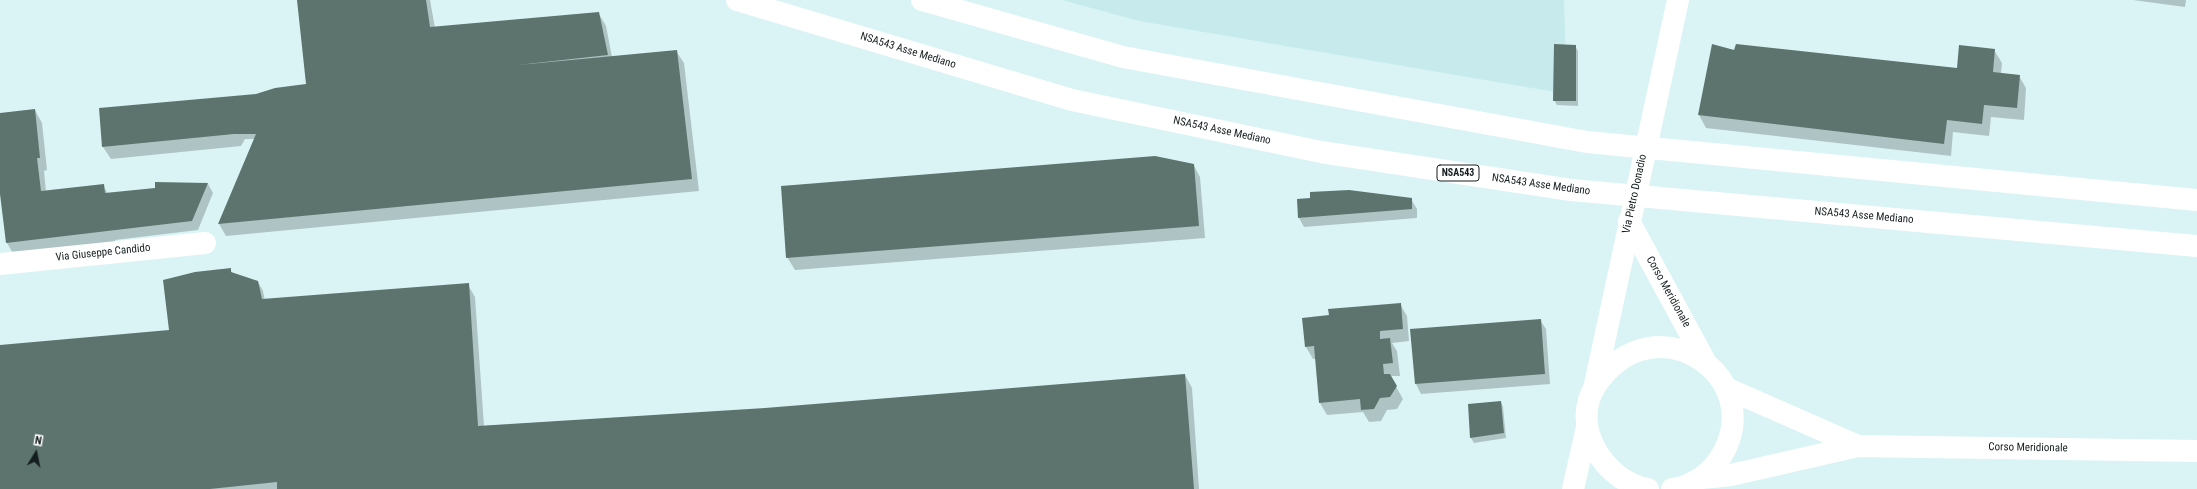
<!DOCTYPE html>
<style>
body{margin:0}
#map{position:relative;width:2197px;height:489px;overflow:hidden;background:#daf4f5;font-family:"Roboto Condensed",sans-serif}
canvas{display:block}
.north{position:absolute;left:16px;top:433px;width:40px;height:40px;-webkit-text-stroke:3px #fff;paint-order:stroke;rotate:10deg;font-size:11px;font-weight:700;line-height:16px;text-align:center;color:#141d1e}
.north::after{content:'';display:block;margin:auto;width:14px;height:18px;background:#141d1e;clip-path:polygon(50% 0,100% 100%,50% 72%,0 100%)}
</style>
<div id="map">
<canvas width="2197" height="489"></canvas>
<div class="north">N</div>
</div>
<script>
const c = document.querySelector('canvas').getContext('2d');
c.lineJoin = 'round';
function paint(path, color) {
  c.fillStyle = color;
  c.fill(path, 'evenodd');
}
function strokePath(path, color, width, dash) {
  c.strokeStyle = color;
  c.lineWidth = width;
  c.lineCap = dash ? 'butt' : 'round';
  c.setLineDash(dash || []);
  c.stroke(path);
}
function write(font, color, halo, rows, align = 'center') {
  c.font = font + ' "Roboto Condensed",sans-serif';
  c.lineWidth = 3;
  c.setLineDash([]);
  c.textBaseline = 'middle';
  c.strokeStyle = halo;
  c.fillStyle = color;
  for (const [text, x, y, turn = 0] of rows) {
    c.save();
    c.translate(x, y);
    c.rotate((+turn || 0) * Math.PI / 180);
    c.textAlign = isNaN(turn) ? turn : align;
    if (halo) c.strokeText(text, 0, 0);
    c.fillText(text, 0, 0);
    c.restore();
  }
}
paint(new Path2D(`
 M 1062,0 L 1564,0 L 1567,94 L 1139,21 Z`), '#c7ebec');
paint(new Path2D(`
 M 298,0 L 430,0 L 435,28 L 599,14 L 606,26 L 612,57 L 676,51 L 684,63 L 699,191 L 226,236 L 219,224 L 255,139 L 245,139 L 241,146 L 111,159 L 103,147 L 257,95 L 308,85 Z
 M 2133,0 L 2186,0 L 2185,7 Z
 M 1575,46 L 1578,51 L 1578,106 L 1557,105 L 1554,100 Z
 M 1713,46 L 1734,50 L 1958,69 L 1994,50 L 2002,63 L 2001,74 L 2019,76 L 2026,88 L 2024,120 L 1991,117 L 1989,136 L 1953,132 L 1951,156 L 1706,128 L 1699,115 Z
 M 35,110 L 42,123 L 47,170 L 44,171 L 46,192 L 103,185 L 108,194 L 156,189 L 156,183 L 208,184 L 213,193 L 198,230 L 115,240 L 116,244 L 14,255 L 7,243 L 0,185 L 0,114 Z
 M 1193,164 L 1200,177 L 1205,238 L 795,270 L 787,257 Z
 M 1411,199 L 1417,209 L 1417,218 L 1304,227 L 1299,218 Z
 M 230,269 L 233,274 L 258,282 L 263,291 L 265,301 L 468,285 L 475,297 L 484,426 L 765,409 L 1185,375 L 1192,388 L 1199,489 L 0,489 L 0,346 L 171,331 Z
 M 1400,304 L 1407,316 L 1409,341 L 1392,343 L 1397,351 L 1400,376 L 1390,376 L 1403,399 L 1397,409 L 1387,410 L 1381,421 L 1369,422 L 1363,412 L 1327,415 L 1320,403 L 1316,359 L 1313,359 L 1306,347 L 1303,319 L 1330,316 Z
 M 1540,320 L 1546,329 L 1550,384 L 1421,394 L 1416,384 L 1412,330 Z
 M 1501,402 L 1503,407 L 1506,438 L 1474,443 L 1471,438 L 1469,405 Z`), '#0003');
paint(new Path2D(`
 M 297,0 L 426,0 L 430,27 L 599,12 L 608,55 L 518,65 L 677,50 L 692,179 L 218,224 L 256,134 L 234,134 L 102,147 L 99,108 L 256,94 L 275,88 L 306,84 Z
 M 1554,44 L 1576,45 L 1576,101 L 1553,101 Z
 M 1712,44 L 1734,50 L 1736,44 L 1957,68 L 1959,45 L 1995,49 L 1993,72 L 2020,75 L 2017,108 L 1984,105 L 1982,124 L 1947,120 L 1944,144 L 1698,115 Z
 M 35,109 L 40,158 L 37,158 L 41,191 L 104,184 L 105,193 L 155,188 L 155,182 L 208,183 L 192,221 L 6,243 L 0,194 L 0,113 Z
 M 1155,156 L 1194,164 L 1199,226 L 786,258 L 781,186 Z
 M 1349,190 L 1412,198 L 1412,209 L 1298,218 L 1297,199 L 1310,198 L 1310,192 Z
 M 231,268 L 231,272 L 258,281 L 262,299 L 469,283 L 478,426 L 765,408 L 1185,374 L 1194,489 L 277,489 L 277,482 L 210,489 L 0,489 L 0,345 L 169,330 L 163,280 L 195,272 Z
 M 1401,303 L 1403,329 L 1380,331 L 1380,339 L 1390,338 L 1393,363 L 1383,364 L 1384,374 L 1390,374 L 1397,386 L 1390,397 L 1380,398 L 1374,409 L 1361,410 L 1360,399 L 1319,403 L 1314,346 L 1305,347 L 1302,318 L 1329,315 L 1328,309 Z
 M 1541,319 L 1545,374 L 1415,384 L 1410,329 Z
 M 1501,401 L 1504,433 L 1470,438 L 1468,404 Z`), '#5d746e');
strokePath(new Path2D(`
 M 0,264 L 205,243`), '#fff', 22);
strokePath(new Path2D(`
 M 1629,221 L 1706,363
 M 1595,384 L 1678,0
 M 1726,388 L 1858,446
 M 1702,478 L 1731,475 L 1858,446 L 2197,451
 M 1573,489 L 1587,427
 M 1648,489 C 1604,481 1569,426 1596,385 C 1656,296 1774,381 1718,461 C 1707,476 1690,487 1672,489`), '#fff', 22);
strokePath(new Path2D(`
 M 737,0 L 1072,100 L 1321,152 L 1571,190 L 2197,246
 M 922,0 L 1123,57 L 1587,142 L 2197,200`), '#fff', 22);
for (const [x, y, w] of [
 [1458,173,42]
]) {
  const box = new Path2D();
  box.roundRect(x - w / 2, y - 8, w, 16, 3);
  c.fillStyle = '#fff';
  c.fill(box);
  strokePath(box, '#141d1e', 1);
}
write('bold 10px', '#141d1e', null, [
 ["NSA543",1458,173]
]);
write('11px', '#141d1e', '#fff', [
 ["NSA543 Asse Mediano",908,51,17],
 ["NSA543 Asse Mediano",1222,131,12],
 ["NSA543 Asse Mediano",1541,185,8],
 ["Via Pietro Donadio",1635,194,-78],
 ["NSA543 Asse Mediano",1864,216,5],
 ["Via Giuseppe Candido",103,253,-6],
 ["Corso Meridionale",1668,292,61],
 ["Corso Meridionale",2028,448,1]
]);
</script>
